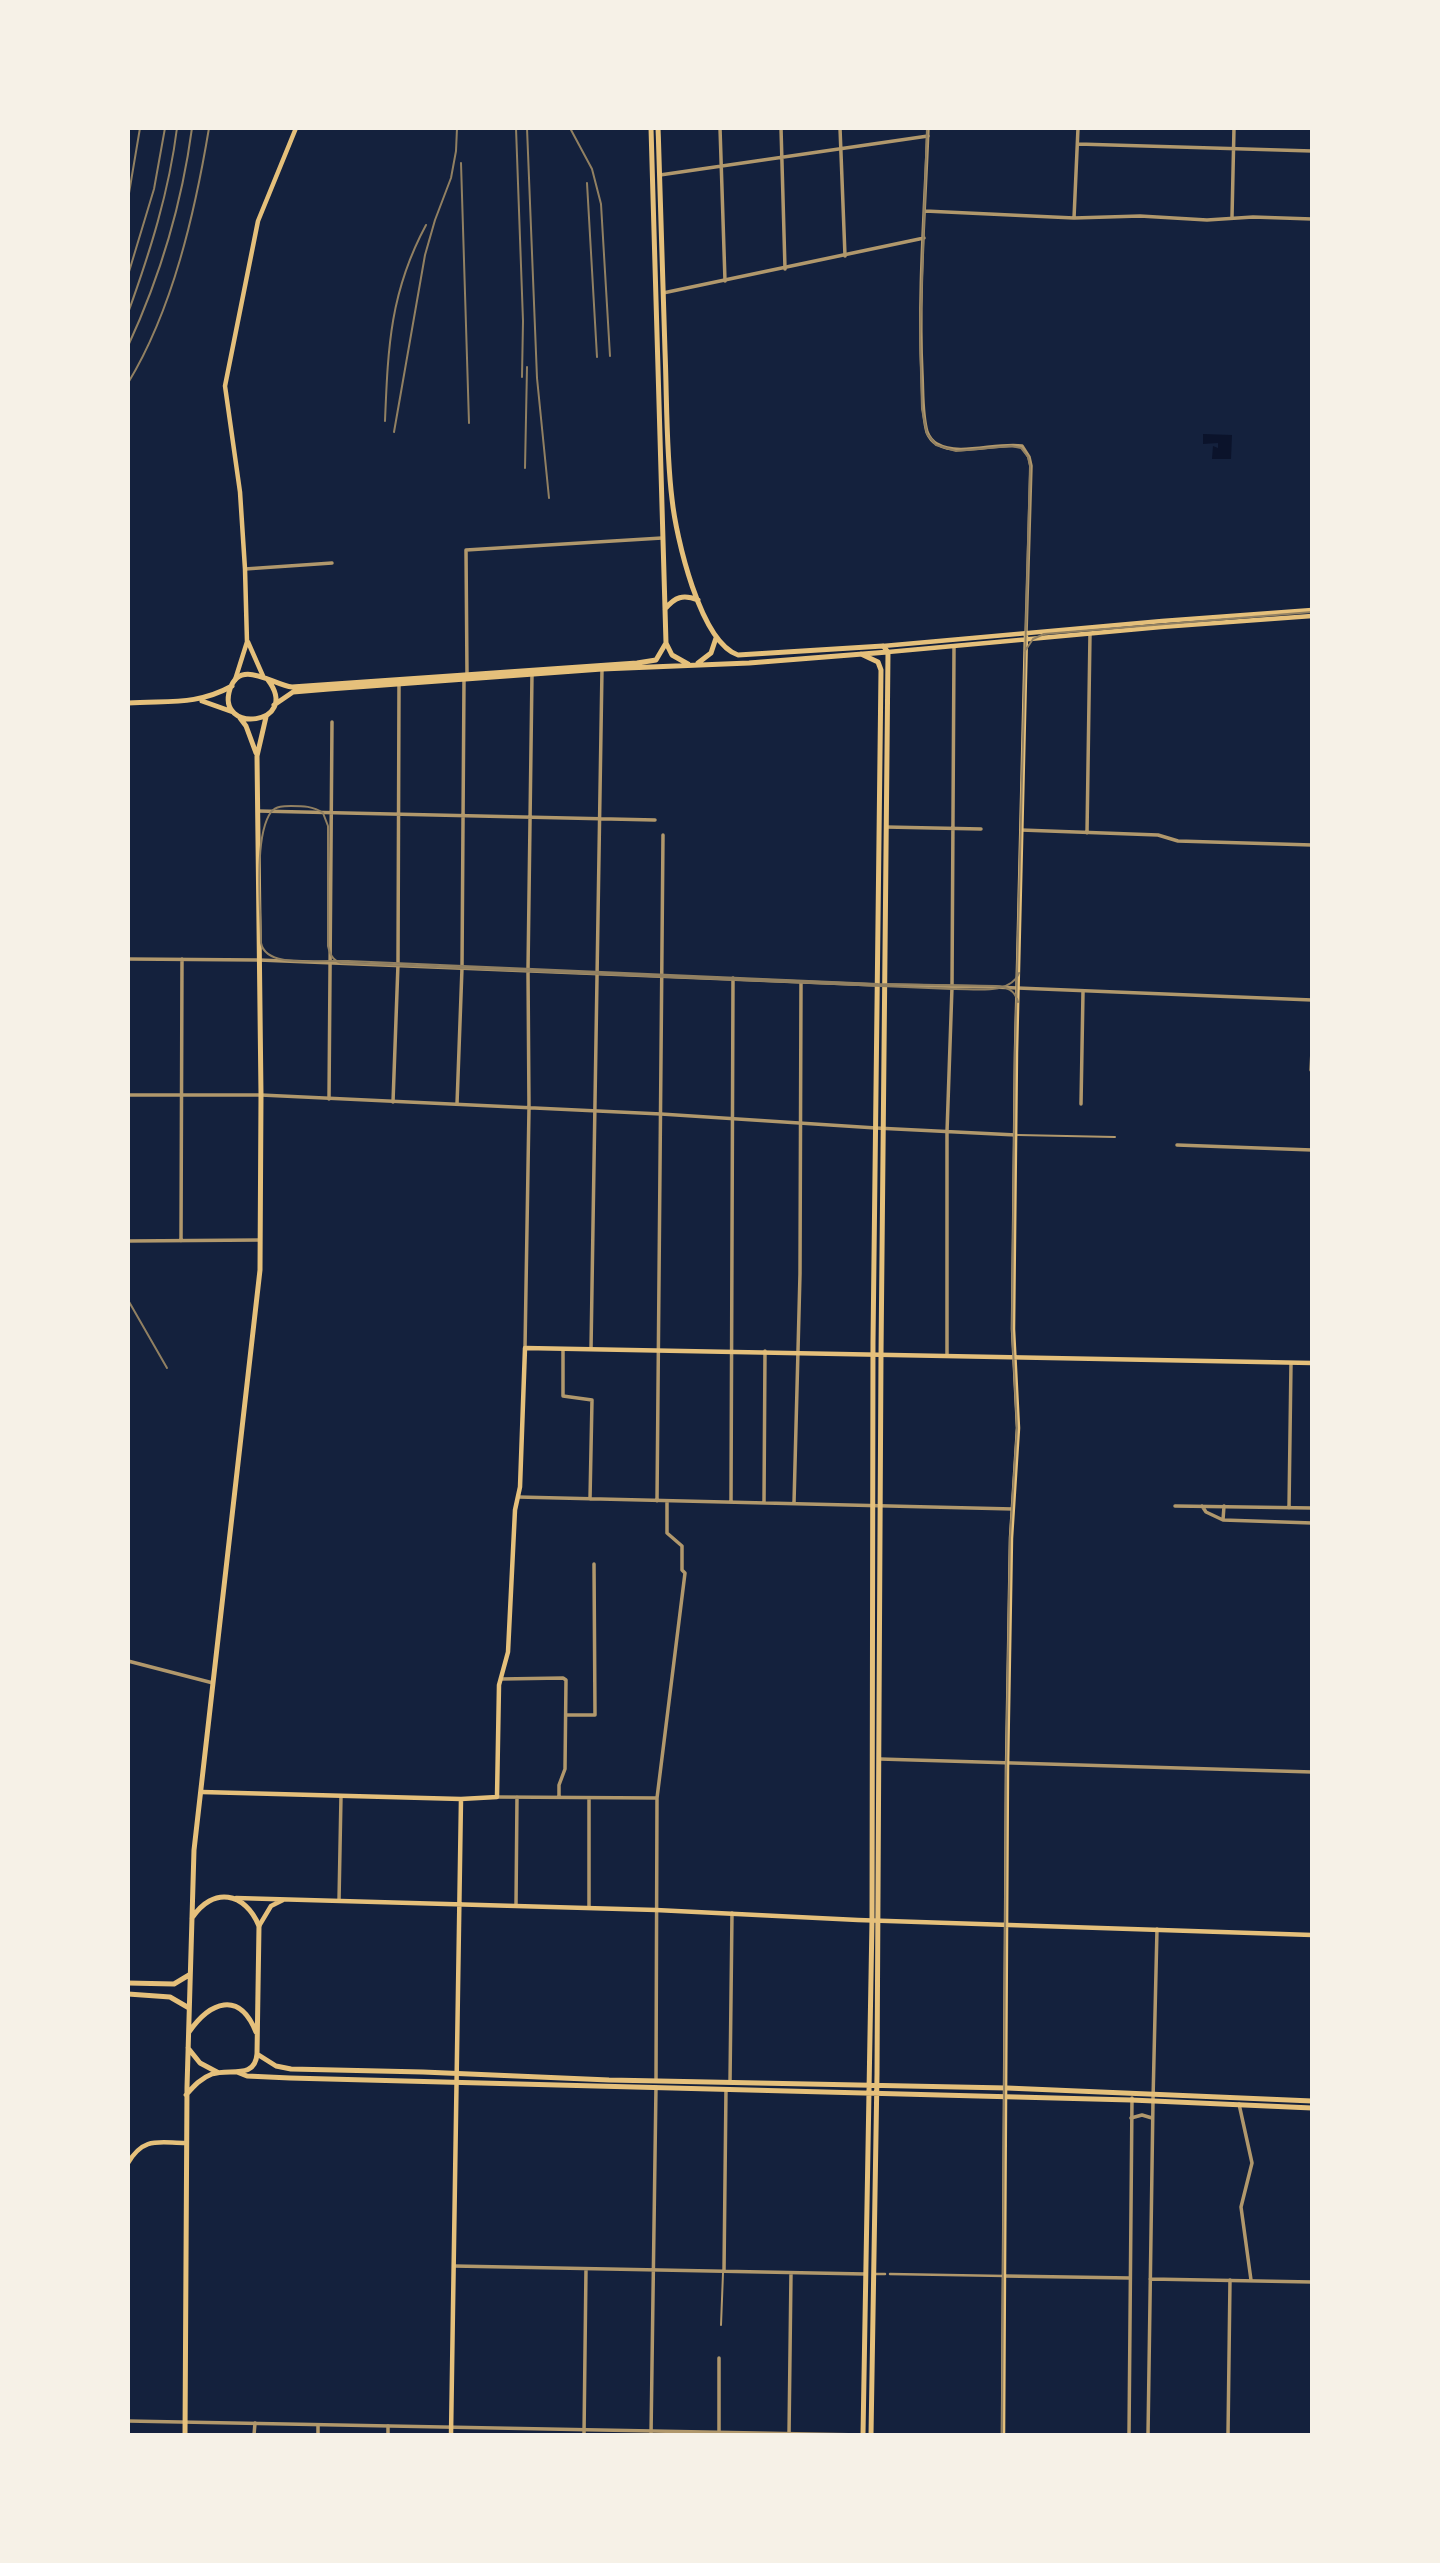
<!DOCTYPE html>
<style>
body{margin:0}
#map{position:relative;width:1440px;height:2563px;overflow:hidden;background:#14213d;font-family:"Golos Text",sans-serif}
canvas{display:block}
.frame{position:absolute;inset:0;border:130px solid #f6f1e7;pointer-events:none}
</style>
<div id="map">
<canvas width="1440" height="2563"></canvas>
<div class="frame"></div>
</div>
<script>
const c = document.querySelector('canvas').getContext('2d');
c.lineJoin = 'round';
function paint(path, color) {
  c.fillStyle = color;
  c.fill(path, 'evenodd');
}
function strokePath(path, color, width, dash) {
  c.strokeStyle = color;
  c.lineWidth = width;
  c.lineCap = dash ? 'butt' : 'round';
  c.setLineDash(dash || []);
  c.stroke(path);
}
paint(new Path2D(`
 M 1203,434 L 1232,435 L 1231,459 L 1212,459 L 1213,446 L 1218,448 L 1218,443 L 1203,444 Z`), '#0b132b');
strokePath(new Path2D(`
 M 1018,1135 L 1115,1137
 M 721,2325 L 723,2273`), '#b1986c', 2);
strokePath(new Path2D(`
 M 875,2274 L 885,2274
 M 890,2274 L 1005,2276`), '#b1986c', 2.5);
strokePath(new Path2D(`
 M 720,128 L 725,281
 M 781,128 L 785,269
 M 840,128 L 845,256
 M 660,175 L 928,136
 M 245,569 L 332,563
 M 467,674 L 466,550 L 662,538
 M 258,811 L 655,820
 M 886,827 L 981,829
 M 1021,830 L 1158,835 L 1178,841 L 1312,845
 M 1087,833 L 1090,634
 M 128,959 L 259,960
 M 528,970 L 532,674
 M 1311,1070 L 1312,1051
 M 128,1095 L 261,1095
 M 329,1099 L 332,722
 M 393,1102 L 398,964 L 399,684
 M 457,1104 L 462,968 L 464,679
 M 1081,1104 L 1083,992
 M 876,1128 L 1016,1135
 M 1177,1145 L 1312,1150
 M 128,1241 L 260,1240
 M 181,1241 L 182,959
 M 563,1349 L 563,1396 L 592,1400 L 590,1499
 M 591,1349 L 602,669
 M 947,1355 L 947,1132 L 952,987 L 954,647
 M 518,1497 L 1013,1509
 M 657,1501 L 663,835
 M 731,1502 L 733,978
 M 764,1502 L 765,1351
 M 794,1503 L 800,1274 L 801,982
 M 1175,1506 L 1312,1508
 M 1202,1506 L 1206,1512 L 1223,1520
 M 1224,1506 L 1223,1520 L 1312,1523
 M 1289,1508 L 1291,1363
 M 501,1679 L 563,1678 L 566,1680 L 565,1769 L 559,1785 L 559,1797
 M 566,1715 L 595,1715 L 594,1564
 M 497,1797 L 657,1798
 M 589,1798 L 589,1907
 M 516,1905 L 517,1797
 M 656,2080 L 657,1798 L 685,1573 L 682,1570 L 682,1546 L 667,1533 L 667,1501
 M 730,2082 L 732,1913
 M 1153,2100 L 1157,1929
 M 1239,2104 L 1252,2163 L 1241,2207 L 1251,2280
 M 1131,2118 L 1142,2115 L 1152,2118
 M 454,2266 L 865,2274
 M 724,2271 L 726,2089
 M 1005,2276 L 1130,2278
 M 318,2425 L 318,2435
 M 254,2435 L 255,2423
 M 388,2435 L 388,2426
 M 584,2435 L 586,2269
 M 651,2435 L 656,2087
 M 719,2435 L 719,2358
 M 789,2435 L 791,2273
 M 1228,2435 L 1230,2280`), '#b1986c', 3.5);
strokePath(new Path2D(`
 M 928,128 C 925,208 918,294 922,374 C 923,393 922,414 927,432 C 929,437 933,442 937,444 C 959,457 997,442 1022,446 L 1029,457 L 1031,466 L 1026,634
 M 1078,144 L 1312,151
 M 925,211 L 1074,218 L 1140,216 L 1207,220 L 1253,217 L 1312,219
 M 1232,217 L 1234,128
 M 1074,218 L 1078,128
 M 663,293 L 924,238
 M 259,960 L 877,985
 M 884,985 L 993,987 L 1312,1000
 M 261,1095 L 661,1114 L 876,1128
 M 525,1348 L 529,1108 L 528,970
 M 128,1661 L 213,1683
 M 880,1759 L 1312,1772
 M 339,1901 L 341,1796
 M 1150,2279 L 1312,2282
 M 128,2421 L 862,2435
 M 1129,2435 L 1132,2098
 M 1148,2435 L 1153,2101`), '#b1986c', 3.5);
strokePath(new Path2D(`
 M 248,642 L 263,676
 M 883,646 L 1162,621 L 1312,610
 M 888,652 L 1161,627 L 1312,616
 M 235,680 L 247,642 L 245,569 L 240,492 L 225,386 L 258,221 L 296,128
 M 202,1792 L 461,1799 L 497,1797 L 499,1685 L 508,1652 L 515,1510 L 520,1487 L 525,1348 L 1312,1363
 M 236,1898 L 656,1910 L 858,1920 L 1312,1935
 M 259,1926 L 271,1906 L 283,1900
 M 128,2163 C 144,2136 159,2143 186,2143
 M 451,2435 L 461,1799
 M 1003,2435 L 1007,1768 L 1011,1538 L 1018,1428 L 1013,1329 L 1016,1052 L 1026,634`), '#e5c07b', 4.5);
strokePath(new Path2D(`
 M 651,128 L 666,643 L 672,655 L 688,664
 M 658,128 C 661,202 663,276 665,351 C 667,400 666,450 672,499 C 676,537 700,642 738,655 L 883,646 L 888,652 L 881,1354 L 877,2074 L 871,2435
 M 665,609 C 675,597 683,594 698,600
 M 861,654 L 878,662 L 881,670 L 873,1342 L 872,1920 L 863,2435
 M 698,663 L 711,653 L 716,638
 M 268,680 C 302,725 215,735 230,689 C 240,658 273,685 292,687 L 637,663 L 656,660 L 666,643
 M 202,701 L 233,712
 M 128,703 C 167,700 196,706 232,686
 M 274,705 L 293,692 L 329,689 L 602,669 L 749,663 L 888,652
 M 240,718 L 246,726 L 256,753
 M 128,1983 L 174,1984 L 189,1975
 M 128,1994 L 170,1997 L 189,2008
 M 189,2032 C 210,2002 239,1990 256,2032
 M 188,2048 L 200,2063 L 217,2072
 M 257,2054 L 276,2066 L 291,2069 L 423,2072 L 609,2080 L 1007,2088 L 1312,2101
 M 237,2072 L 247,2076 L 290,2078 L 1131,2100 L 1312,2108
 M 186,2095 C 194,2086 201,2078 212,2074 C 229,2068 255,2080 257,2054 L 259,1926 C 245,1892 213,1886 192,1918
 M 185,2435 L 187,2087 L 194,1850 L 260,1270 L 261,1095 L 257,756 L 266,717`), '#e5c07b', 5);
strokePath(new Path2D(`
 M 927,128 L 920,337 L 922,409 L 927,434 L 936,445 L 956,451 L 1011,446 L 1021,448 L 1028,457 L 1030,466 L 1015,1052 L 1012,1329 L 1017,1428 L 1010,1538 L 1006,1777 L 1002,2435
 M 1025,651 L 1033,639 L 1044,634 L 1312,612
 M 1018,1002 C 1015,990 1007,987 996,986 L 878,984 L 348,961 L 335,961 C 315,960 266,968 261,943 C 261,912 253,837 271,812 C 276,806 284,806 291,806 C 303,806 313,806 323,813 L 328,826 L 328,946 C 330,954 332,960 341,963 L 952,989 C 972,988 1010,996 1019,973`), '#918062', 2);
strokePath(new Path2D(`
 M 516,128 L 523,321 L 522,377
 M 527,128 L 537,378 L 549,498
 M 570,128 L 592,169 L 601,204 L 610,356
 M 461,163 L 469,423
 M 587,183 L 597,357
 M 128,199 L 140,128
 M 128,275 L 154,189 L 165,128
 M 128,313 C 150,252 169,192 177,128
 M 128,346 C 160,277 182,203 192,128
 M 128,383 C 173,309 195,212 209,128
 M 385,421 C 388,347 390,292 426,225
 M 394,432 L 425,255 L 435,220 L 451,178 L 456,151 L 457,128
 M 525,468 L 527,367
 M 128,1300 L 167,1368`), '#918062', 2);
</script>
